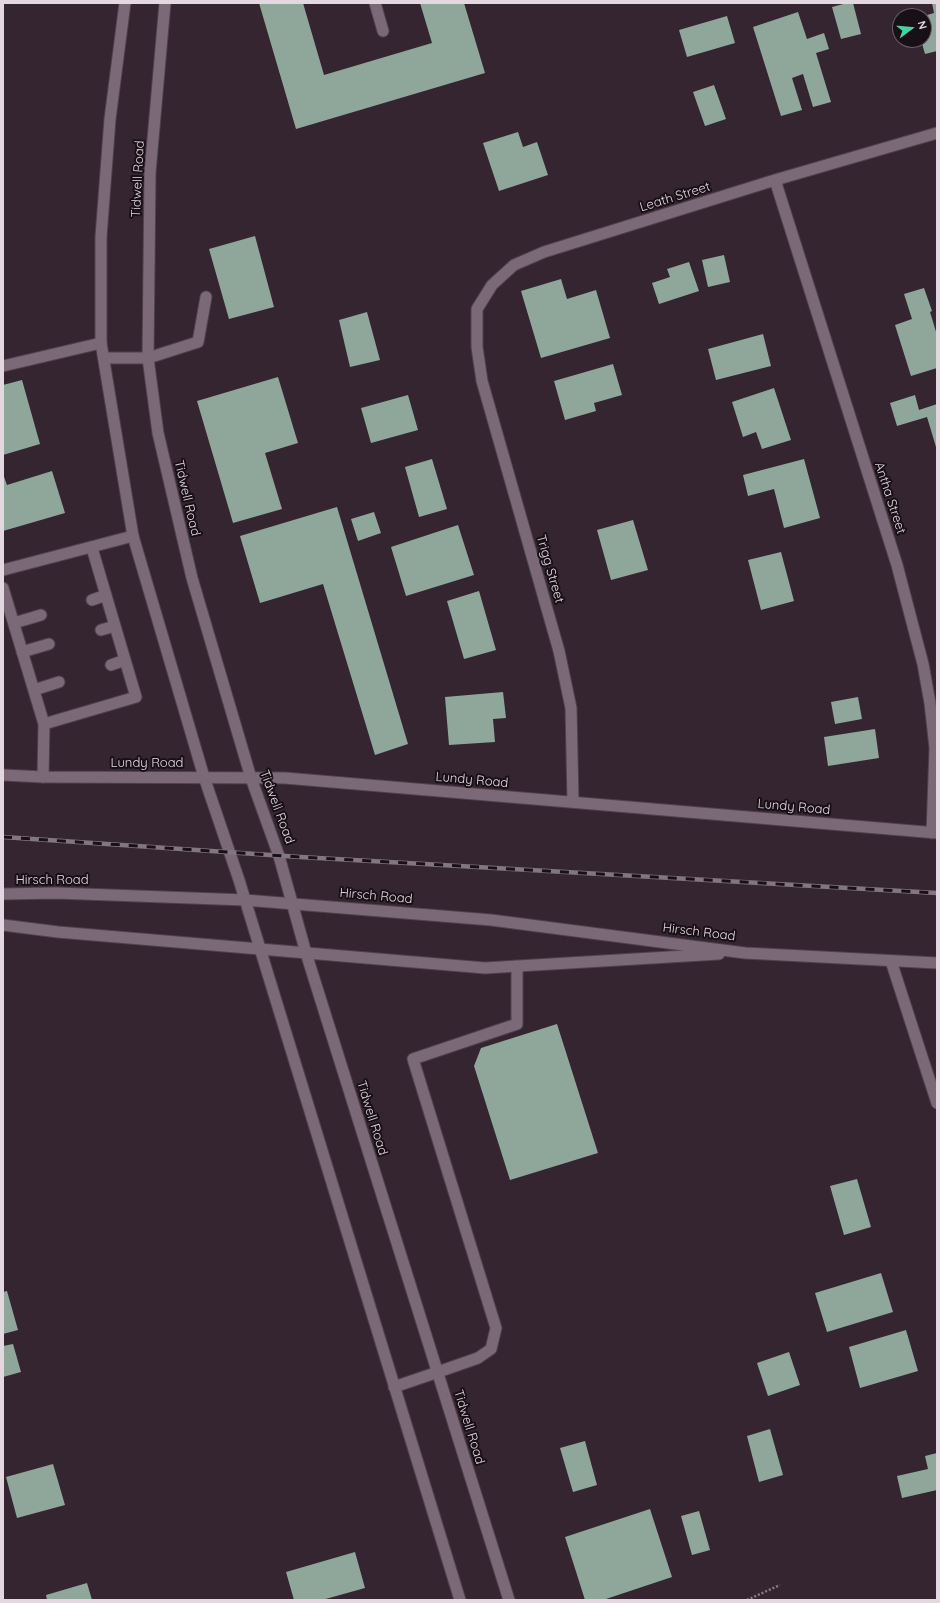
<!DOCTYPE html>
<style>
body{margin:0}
#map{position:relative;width:940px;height:1603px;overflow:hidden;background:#352531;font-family:Quicksand,sans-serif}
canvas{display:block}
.frame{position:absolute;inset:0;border:4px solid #e3d8e0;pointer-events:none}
.north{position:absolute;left:892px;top:8px;width:40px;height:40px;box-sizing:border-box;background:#181016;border:1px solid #696067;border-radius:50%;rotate:74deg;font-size:11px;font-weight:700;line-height:16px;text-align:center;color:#e3d8e0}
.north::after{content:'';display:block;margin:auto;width:14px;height:18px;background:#46d49e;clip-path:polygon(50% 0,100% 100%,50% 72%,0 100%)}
</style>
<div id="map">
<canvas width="940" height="1603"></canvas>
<div class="frame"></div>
<div class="north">N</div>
</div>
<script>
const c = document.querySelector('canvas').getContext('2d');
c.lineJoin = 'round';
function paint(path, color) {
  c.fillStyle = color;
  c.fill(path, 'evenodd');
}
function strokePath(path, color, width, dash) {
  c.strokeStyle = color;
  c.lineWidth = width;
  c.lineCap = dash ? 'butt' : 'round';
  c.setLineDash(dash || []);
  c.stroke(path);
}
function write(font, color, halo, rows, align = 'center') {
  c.font = font + ' Quicksand,sans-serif';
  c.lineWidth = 4;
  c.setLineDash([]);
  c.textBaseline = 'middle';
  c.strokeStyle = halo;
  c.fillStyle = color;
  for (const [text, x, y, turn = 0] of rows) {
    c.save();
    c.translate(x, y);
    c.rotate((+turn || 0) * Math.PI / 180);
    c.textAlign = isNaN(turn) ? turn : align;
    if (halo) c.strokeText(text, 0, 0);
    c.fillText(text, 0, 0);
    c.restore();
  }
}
paint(new Path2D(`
 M 259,3 L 303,3 L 324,75 L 432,43 L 420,3 L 464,3 L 485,73 L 296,129 Z
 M 847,3 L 853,3 L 861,34 L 841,39 L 832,7 Z
 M 932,3 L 937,3 L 937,51 L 925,54 L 921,40 L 924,40 L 924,16 L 934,13 Z
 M 798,12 L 807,39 L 824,33 L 829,49 L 816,53 L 831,102 L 813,107 L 803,74 L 792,78 L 802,110 L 781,116 L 753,27 Z
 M 727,16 L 735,43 L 687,57 L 679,30 Z
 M 714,85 L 726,119 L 705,126 L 693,92 Z
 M 518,132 L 523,147 L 537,142 L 548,175 L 499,191 L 483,143 Z
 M 255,236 L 274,307 L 229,319 L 209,249 Z
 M 724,255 L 730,282 L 708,287 L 702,260 Z
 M 689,262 L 699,291 L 659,304 L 652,283 L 670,277 L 667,269 Z
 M 561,279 L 567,299 L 596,290 L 610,338 L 541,358 L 521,291 Z
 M 924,288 L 932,311 L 930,312 L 937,335 L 937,368 L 911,376 L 895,325 L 912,319 L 904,294 Z
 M 367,312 L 380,360 L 350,367 L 339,320 Z
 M 763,334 L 771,366 L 716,380 L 708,349 Z
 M 613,364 L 622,395 L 594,403 L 596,411 L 565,420 L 554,381 Z
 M 278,377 L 298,443 L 265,453 L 282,509 L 233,523 L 197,401 Z
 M 22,380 L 40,444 L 3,455 L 3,385 Z
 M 774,388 L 791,440 L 762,449 L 756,432 L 743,437 L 732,402 Z
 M 408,395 L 418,430 L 371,443 L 361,408 Z
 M 915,395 L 919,410 L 937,404 L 937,447 L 936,447 L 927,417 L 897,426 L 890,403 Z
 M 432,459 L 447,509 L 419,517 L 405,467 Z
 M 804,459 L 820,518 L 784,528 L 774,489 L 748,496 L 743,475 Z
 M 52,471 L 65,513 L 3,531 L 3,474 L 7,485 Z
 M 337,507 L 408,744 L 375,755 L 323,584 L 260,603 L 240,536 Z
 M 374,512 L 381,533 L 358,541 L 351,519 Z
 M 633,520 L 648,570 L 611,580 L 597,530 Z
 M 458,525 L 474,575 L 406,596 L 391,547 Z
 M 781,552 L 794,601 L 761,610 L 748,560 Z
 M 479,591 L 496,650 L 464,659 L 447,601 Z
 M 503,692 L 506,718 L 493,719 L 495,742 L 449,745 L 445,697 Z
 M 858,697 L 862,719 L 835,724 L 831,702 Z
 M 875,729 L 879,758 L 828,766 L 824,737 Z
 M 557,1024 L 598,1153 L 510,1180 L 474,1066 L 481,1048 Z
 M 857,1179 L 871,1227 L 844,1235 L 830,1186 Z
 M 881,1273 L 893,1312 L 827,1332 L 815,1293 Z
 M 7,1291 L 18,1330 L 3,1334 L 3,1292 Z
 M 906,1330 L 918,1371 L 860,1388 L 849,1347 Z
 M 13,1344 L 21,1372 L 3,1377 L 3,1346 Z
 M 789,1352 L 800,1385 L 768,1396 L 757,1363 Z
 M 770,1429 L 783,1475 L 759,1482 L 747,1436 Z
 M 585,1441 L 597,1485 L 573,1492 L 560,1448 Z
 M 937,1453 L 937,1490 L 902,1498 L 897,1476 L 928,1469 L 925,1456 Z
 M 53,1464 L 65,1505 L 17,1518 L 6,1477 Z
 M 650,1509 L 672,1577 L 603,1600 L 585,1600 L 565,1537 Z
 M 699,1511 L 710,1550 L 692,1555 L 681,1516 Z
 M 355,1552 L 365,1588 L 322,1600 L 294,1600 L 286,1572 Z
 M 87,1583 L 92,1600 L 47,1600 L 46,1595 Z`), '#8fa79b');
const service = new Path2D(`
 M 375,3 L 383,31
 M 148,358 L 198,342 L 206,297
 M 3,366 L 101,343
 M 3,570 L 133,536
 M 3,588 L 44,724 L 43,777
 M 92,600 L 106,595
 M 14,623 L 41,615
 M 101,630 L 115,626
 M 22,652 L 49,644
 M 111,665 L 125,660
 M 34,690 L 59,682
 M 44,724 L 136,697 L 92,548
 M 438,1372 L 478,1358 L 491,1349 L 496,1328 L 413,1059 L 517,1024 L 517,966`);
const minor = new Path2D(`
 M 775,180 L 897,565 L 923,664 L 930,703 L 935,748 L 932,833
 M 3,775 L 43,777 L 285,778 L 937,833
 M 573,802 L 571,708 L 559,651 L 482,381 L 477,347 L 477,309 L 492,285 L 514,265 L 544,252 L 775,180 L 937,133
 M 891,961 L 937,1103`);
const secondary = new Path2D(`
 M 125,3 L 110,119 L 101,237 L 101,343 L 133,536 L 204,777 L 239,880 L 460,1600
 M 165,3 L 150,173 L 148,358 L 158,433 L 192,578 L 251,778 L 279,856 L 306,953 L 509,1600
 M 104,358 L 148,358
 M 3,894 L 56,893 L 245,900 L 491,920 L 745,953 L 937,963
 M 3,925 L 58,932 L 485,968 L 719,954
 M 394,1387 L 438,1372`);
strokePath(service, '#50424d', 13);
strokePath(minor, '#50424d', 13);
strokePath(secondary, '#50424d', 13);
strokePath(new Path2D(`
 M 747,1600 L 780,1585`), '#897b85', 2.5, [2, 2]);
strokePath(service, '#7c6977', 11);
strokePath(minor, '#7c6977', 11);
strokePath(secondary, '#7c6977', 11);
const rail = new Path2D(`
 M 3,837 L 300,857 L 937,893`);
strokePath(rail, '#837680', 4.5);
strokePath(rail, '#181016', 3, [9]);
write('13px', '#e3d8e0', '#181016', [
 ["Tidwell Road",138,179,-87],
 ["Leath Street",675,197,-17],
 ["Tidwell Road",187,498,77],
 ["Antha Street",890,498,72],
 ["Trigg Street",550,569,74],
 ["Lundy Road",147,763],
 ["Lundy Road",472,780,5],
 ["Tidwell Road",277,807,70],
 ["Lundy Road",794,807,5],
 ["Hirsch Road",52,880],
 ["Hirsch Road",376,896,5],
 ["Hirsch Road",699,932,7],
 ["Tidwell Road",372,1118,73],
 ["Tidwell Road",469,1427,73]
]);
</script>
